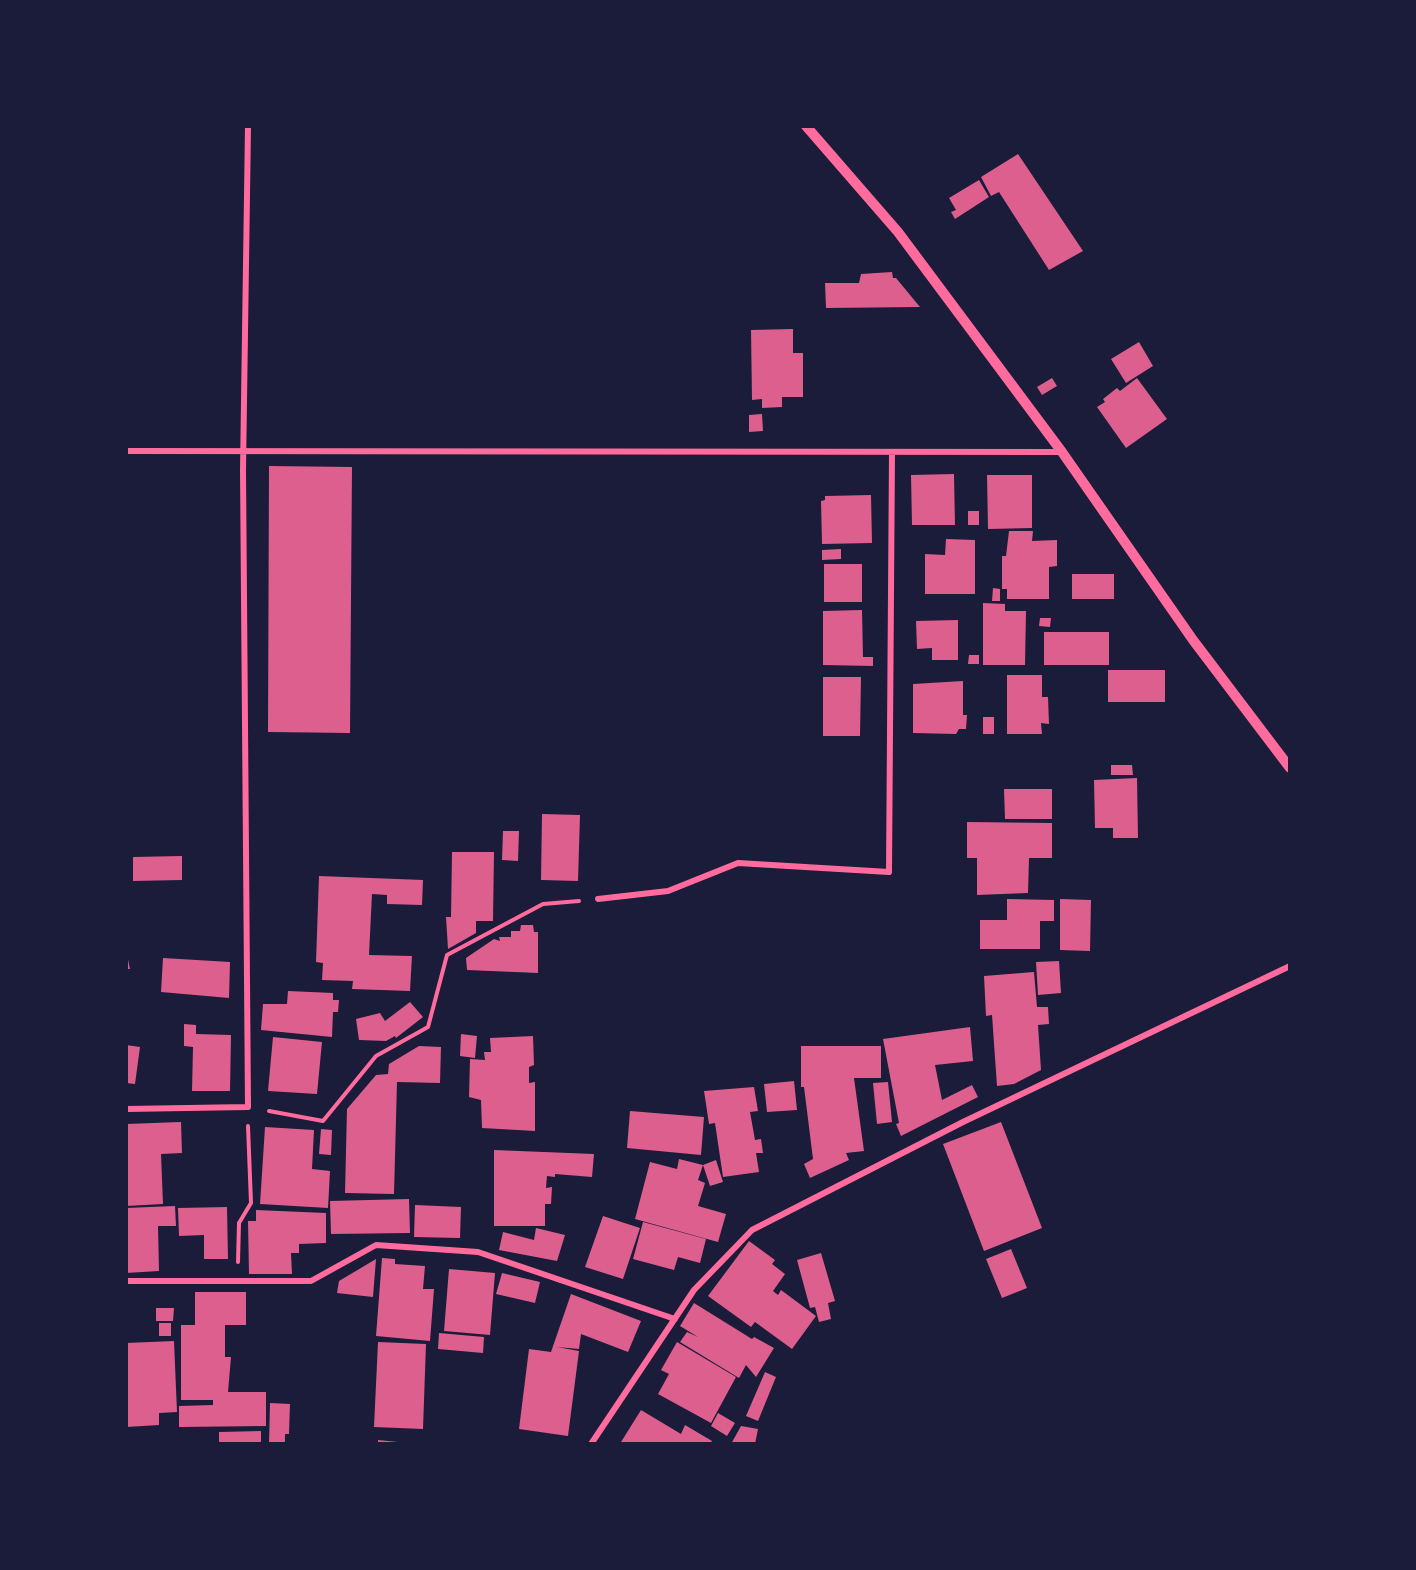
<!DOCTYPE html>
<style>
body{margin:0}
#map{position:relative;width:1416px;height:1570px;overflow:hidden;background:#1b1b3a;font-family:Barlow,sans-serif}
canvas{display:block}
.frame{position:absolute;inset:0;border:128px solid #1b1b3a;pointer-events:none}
</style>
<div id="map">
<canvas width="1416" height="1570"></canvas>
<div class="frame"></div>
</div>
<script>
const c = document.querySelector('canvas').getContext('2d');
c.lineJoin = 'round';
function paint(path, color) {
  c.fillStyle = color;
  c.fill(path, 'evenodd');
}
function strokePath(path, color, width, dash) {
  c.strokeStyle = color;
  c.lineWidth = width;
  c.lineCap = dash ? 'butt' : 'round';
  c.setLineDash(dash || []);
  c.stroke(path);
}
paint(new Path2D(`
 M 1018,154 L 1083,251 L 1049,270 L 999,192 L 991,196 L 981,177 Z
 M 979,180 L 989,197 L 955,219 L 951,212 L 956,210 L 949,198 Z
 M 892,272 L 893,278 L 896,278 L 920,307 L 826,308 L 825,283 L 859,283 L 861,274 Z
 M 793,329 L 793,353 L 803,353 L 803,397 L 782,397 L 782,407 L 762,408 L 762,399 L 752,400 L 751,330 Z
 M 1139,342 L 1153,366 L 1126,383 L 1111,359 Z
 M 1052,378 L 1057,386 L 1042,395 L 1037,387 Z
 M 1137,378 L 1167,419 L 1126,448 L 1097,407 L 1105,402 L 1103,399 L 1117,388 L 1120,391 Z
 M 762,414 L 763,431 L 749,432 L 749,415 Z
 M 269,466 L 352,467 L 350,733 L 268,732 Z
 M 954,474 L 955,525 L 912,525 L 911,475 Z
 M 987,475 L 1032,475 L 1032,528 L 988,529 Z
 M 871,495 L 872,543 L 822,544 L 821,501 L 825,500 L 825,496 Z
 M 968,511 L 979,511 L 979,525 L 968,525 Z
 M 1009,531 L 1033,531 L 1032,541 L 1057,540 L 1057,566 L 1049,567 L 1049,599 L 1007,599 L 1007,589 L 1002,589 L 1002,556 L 1006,556 Z
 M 946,539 L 975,540 L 975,594 L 925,594 L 925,554 L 945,555 Z
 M 841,549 L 841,559 L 822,560 L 822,550 Z
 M 824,564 L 862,564 L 862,602 L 824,602 Z
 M 1072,574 L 1114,574 L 1114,599 L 1072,599 Z
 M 993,588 L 1000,589 L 1000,601 L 992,601 Z
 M 983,603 L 1005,604 L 1005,611 L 1026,611 L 1025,665 L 983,665 Z
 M 862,610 L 863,657 L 873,657 L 873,666 L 823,665 L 823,611 Z
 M 1040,618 L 1051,618 L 1050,627 L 1039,626 Z
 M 958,620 L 958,660 L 932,660 L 932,648 L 917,649 L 916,621 Z
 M 1044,632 L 1109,632 L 1109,665 L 1044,665 Z
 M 969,655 L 979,655 L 979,664 L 968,664 Z
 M 1108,670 L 1165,670 L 1165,702 L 1108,702 Z
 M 1007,675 L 1042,675 L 1042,697 L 1048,697 L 1049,724 L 1041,723 L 1042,734 L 1007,734 Z
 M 823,677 L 861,677 L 860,736 L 823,736 Z
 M 963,681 L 963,715 L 967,715 L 966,729 L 959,729 L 956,734 L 913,733 L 913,684 Z
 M 983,717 L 994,717 L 994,734 L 983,734 Z
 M 1111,765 L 1132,765 L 1133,775 L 1111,775 Z
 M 1137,778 L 1138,838 L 1113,838 L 1113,828 L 1095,828 L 1094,780 Z
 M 1004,789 L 1052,789 L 1052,819 L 1005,819 Z
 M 542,814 L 580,815 L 578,881 L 541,880 Z
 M 967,822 L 1052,823 L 1052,858 L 1029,858 L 1028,893 L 977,895 L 977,858 L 967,858 Z
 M 503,831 L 519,831 L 518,861 L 502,860 Z
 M 452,852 L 494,852 L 493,921 L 476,921 L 476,933 L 448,949 L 446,917 L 451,917 Z
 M 182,856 L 182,880 L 133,881 L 133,857 Z
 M 319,876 L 423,880 L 422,905 L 387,904 L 387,895 L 372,894 L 369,955 L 412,956 L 410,991 L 352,989 L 353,981 L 322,980 L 323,963 L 316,962 Z
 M 1007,899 L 1054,900 L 1054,921 L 1040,921 L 1040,949 L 980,949 L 980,920 L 1007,920 Z
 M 1060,899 L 1091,900 L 1090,951 L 1060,950 Z
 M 521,925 L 533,925 L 534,932 L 538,932 L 538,973 L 467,970 L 466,958 L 494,939 L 500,941 L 499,937 L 511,937 L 511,931 L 520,931 Z
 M 126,950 L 130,969 L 126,969 Z
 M 163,958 L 230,962 L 229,998 L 161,992 Z
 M 1059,961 L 1061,993 L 1038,995 L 1036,962 Z
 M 1034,972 L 1037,1007 L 1048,1007 L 1049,1024 L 1038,1025 L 1041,1070 L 1014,1084 L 997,1086 L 992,1015 L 986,1016 L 984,976 Z
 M 288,991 L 333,993 L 333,1000 L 339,1000 L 338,1012 L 333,1012 L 332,1037 L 261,1030 L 263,1004 L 287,1004 Z
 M 410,1002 L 423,1017 L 396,1038 L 395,1036 L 386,1041 L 359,1040 L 356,1019 L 380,1013 L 385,1021 Z
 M 184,1024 L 196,1025 L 196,1034 L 231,1035 L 230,1091 L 192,1091 L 193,1047 L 184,1046 Z
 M 970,1027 L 973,1061 L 935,1065 L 942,1100 L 972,1085 L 978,1097 L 901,1136 L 896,1124 L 899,1123 L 883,1039 Z
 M 461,1034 L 477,1036 L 475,1058 L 460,1056 Z
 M 533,1036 L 534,1065 L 529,1067 L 529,1083 L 535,1082 L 535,1131 L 482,1128 L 481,1100 L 469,1097 L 470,1059 L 485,1060 L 484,1052 L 491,1052 L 490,1038 Z
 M 273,1037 L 322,1042 L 317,1094 L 268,1091 Z
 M 126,1045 L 140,1047 L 135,1084 L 126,1083 Z
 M 419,1046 L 441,1047 L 440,1083 L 397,1082 L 394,1194 L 345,1193 L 347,1109 L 376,1075 L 388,1074 L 389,1064 Z
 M 801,1046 L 881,1046 L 881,1078 L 854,1078 L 864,1151 L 846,1153 L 849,1160 L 810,1178 L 804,1164 L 813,1159 L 804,1087 L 801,1087 Z
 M 794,1081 L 797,1110 L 767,1112 L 764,1084 Z
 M 888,1082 L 892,1122 L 877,1124 L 873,1083 Z
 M 754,1087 L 758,1111 L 750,1112 L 755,1140 L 761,1139 L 763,1153 L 756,1153 L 759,1172 L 723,1177 L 715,1123 L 709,1124 L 704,1091 Z
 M 630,1111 L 704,1117 L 701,1155 L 627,1148 Z
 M 181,1122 L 182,1153 L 161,1154 L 163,1204 L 126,1206 L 126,1124 Z
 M 1001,1122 L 1042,1228 L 984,1251 L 943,1144 Z
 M 265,1127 L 314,1130 L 312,1169 L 330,1171 L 328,1208 L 260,1204 Z
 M 321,1129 L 332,1130 L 331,1155 L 319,1154 Z
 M 494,1150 L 594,1154 L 592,1177 L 555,1174 L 555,1177 L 547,1176 L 546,1188 L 552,1187 L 551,1204 L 545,1204 L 545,1226 L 494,1226 Z
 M 679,1159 L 703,1165 L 716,1160 L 723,1182 L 710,1186 L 703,1165 L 698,1180 L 705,1183 L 698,1206 L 726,1214 L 718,1242 L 635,1219 L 650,1162 L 677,1169 Z
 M 409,1199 L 410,1233 L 331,1234 L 330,1201 Z
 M 415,1205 L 461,1207 L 460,1238 L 414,1237 Z
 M 175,1206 L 176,1226 L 158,1226 L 159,1271 L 126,1273 L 126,1208 Z
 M 227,1207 L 228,1259 L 204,1259 L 204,1235 L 179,1236 L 178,1208 Z
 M 256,1210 L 326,1213 L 326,1243 L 299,1244 L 299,1253 L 291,1253 L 292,1274 L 249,1274 L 248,1221 L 256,1221 Z
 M 603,1216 L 640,1228 L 623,1279 L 585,1267 Z
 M 643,1222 L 706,1239 L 700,1263 L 678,1257 L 674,1270 L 633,1259 Z
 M 536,1228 L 565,1235 L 557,1261 L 499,1250 L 503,1232 L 534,1240 Z
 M 749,1241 L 775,1260 L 772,1264 L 785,1274 L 773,1291 L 778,1295 L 781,1290 L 816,1316 L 792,1349 L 755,1322 L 751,1327 L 708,1296 Z
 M 1011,1249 L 1027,1288 L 1002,1298 L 986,1259 Z
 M 821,1253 L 835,1301 L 828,1303 L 831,1319 L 819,1322 L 815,1307 L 810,1308 L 797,1260 Z
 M 382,1258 L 395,1259 L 395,1264 L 425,1266 L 423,1289 L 434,1289 L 430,1341 L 376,1336 Z
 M 376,1259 L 373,1297 L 337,1293 L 339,1281 Z
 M 449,1269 L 495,1273 L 490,1335 L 444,1331 Z
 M 502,1273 L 540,1282 L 535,1303 L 496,1294 Z
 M 195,1292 L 246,1292 L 246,1325 L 225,1325 L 225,1357 L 231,1357 L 228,1392 L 266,1392 L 266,1426 L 179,1427 L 179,1406 L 213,1405 L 213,1400 L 181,1400 L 181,1325 L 195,1325 Z
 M 571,1294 L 641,1321 L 628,1352 L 581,1334 L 579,1349 L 557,1347 L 579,1351 L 568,1436 L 519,1429 L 529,1349 L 551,1352 Z
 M 694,1303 L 752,1339 L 754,1337 L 774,1348 L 756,1377 L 746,1365 L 739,1378 L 680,1342 L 687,1332 L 698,1337 L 680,1326 Z
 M 156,1308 L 174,1308 L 173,1321 L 156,1321 Z
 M 159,1323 L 171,1323 L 171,1336 L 159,1336 Z
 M 439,1333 L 484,1337 L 483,1353 L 438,1349 Z
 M 174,1341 L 177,1412 L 159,1413 L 159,1425 L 126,1427 L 126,1343 Z
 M 378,1342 L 426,1344 L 423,1429 L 374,1427 Z
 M 677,1342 L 736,1377 L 711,1423 L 658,1394 L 669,1374 L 661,1370 Z
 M 765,1372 L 776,1377 L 758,1421 L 746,1416 Z
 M 270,1403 L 290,1404 L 289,1434 L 285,1434 L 285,1444 L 269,1444 Z
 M 641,1410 L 681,1434 L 685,1425 L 712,1441 L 710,1444 L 624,1444 L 621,1442 Z
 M 718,1413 L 735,1423 L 727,1436 L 711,1426 Z
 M 741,1426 L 758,1429 L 755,1444 L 731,1444 Z
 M 261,1431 L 261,1444 L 219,1444 L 219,1432 Z
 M 378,1440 L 398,1442 L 398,1444 L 378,1444 Z`), '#dd5f8e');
strokePath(new Path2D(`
 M 269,1111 L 323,1121 L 376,1056 L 428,1027 L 447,955 L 543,904 L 579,901
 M 238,1262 L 239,1223 L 251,1203 L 248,1126`), '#ff6b9d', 4);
strokePath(new Path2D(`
 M 126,451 L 1061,452
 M 598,899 L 668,891 L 738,863 L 889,872 L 892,452
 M 126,1109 L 248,1107 L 243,470 L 248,126
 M 126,1281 L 311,1281 L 376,1245 L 478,1252 L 675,1319
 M 591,1444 L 694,1290 L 752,1230 L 963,1122 L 1290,966`), '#ff6b9d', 6);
strokePath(new Path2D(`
 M 806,126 L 898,232 L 1062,452 L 1193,640 L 1290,768`), '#ff6b9d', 10);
</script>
